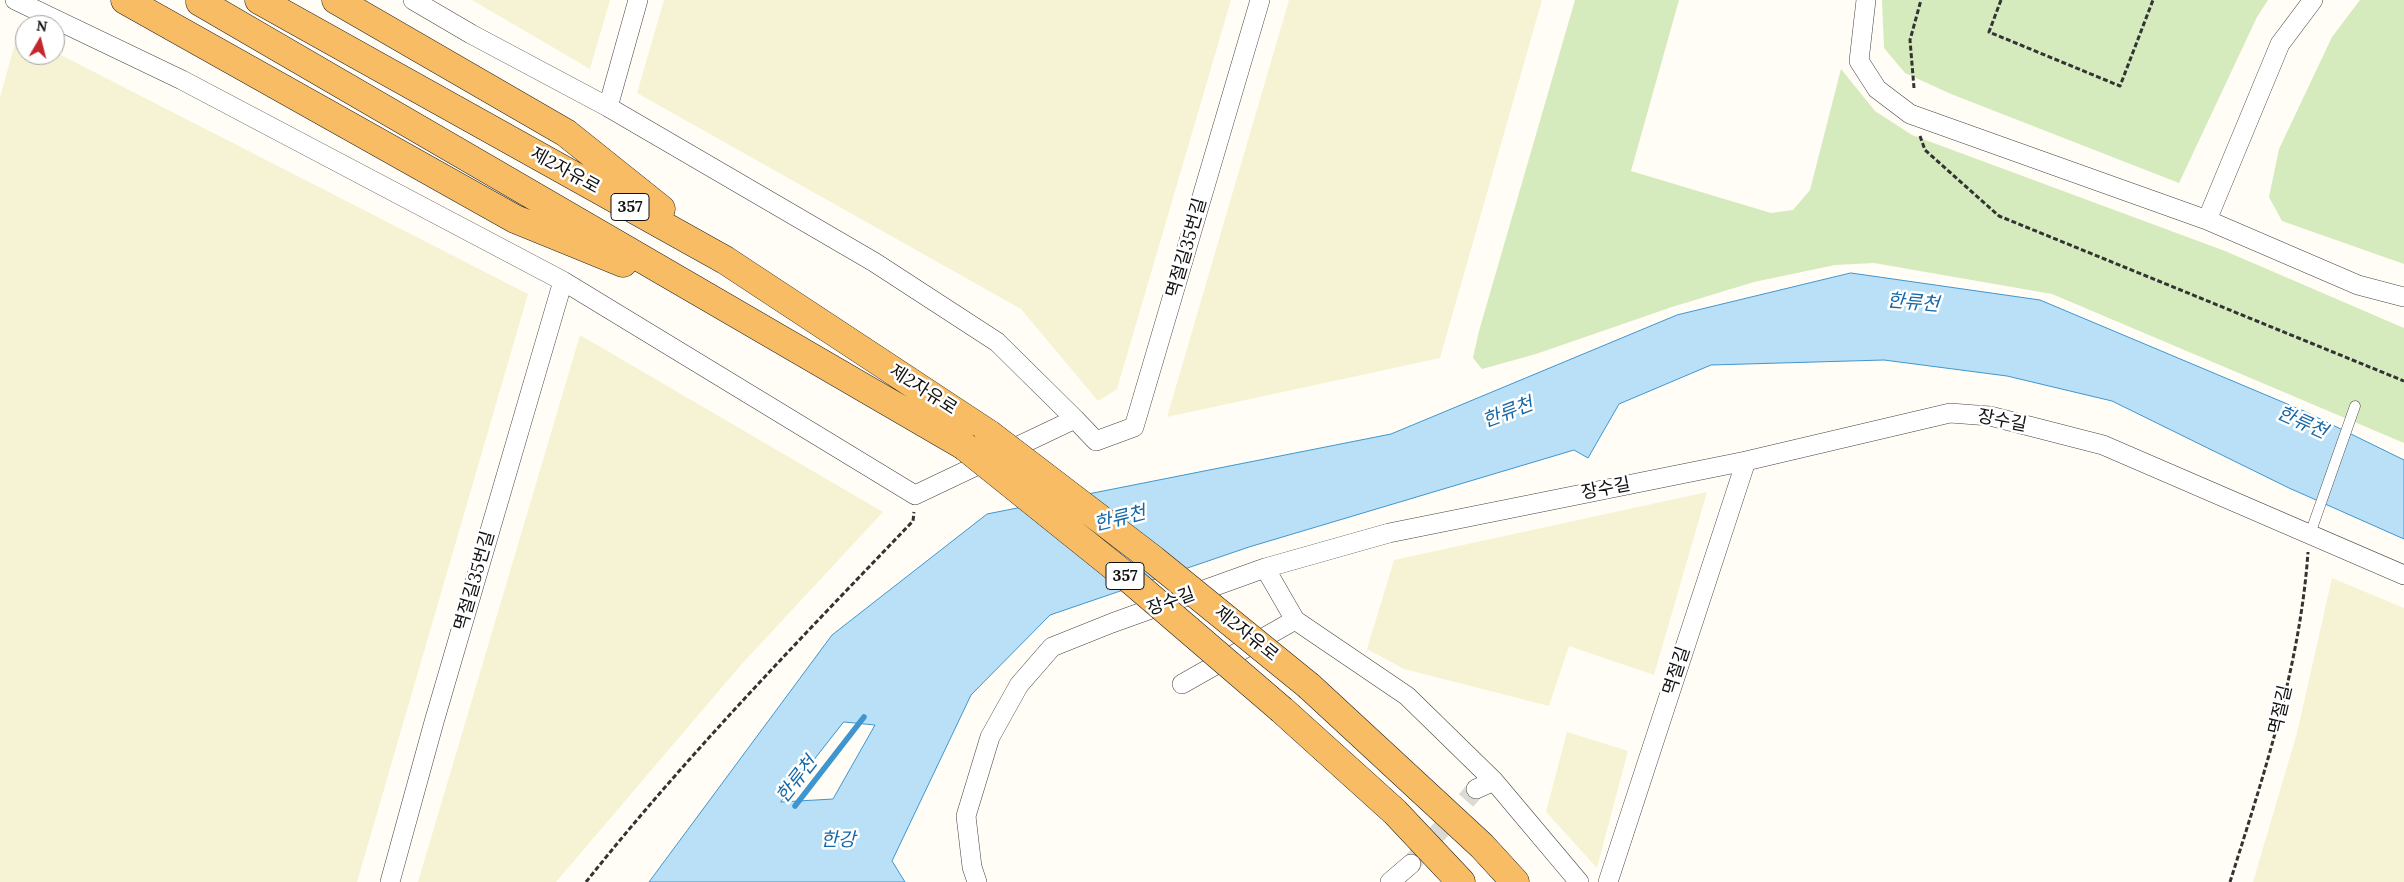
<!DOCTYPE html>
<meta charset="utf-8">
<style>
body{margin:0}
#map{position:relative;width:2404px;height:882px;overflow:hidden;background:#fffdf5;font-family:Lora,serif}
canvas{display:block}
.north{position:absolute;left:15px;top:15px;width:50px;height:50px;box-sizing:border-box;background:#fff;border:1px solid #a0a0a0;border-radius:50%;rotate:8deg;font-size:14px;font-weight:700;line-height:20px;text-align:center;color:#111}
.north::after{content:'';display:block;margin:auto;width:18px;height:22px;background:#c4262e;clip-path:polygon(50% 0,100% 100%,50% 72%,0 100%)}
</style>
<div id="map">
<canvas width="2404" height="882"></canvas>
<div class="north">N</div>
</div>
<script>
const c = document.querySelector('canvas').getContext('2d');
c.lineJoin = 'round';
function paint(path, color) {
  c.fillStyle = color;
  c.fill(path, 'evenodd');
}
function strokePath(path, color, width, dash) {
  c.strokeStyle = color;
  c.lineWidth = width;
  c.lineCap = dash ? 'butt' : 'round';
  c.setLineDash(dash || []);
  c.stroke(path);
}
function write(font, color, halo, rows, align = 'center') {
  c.font = font + ' Lora,"Noto Sans KR",serif';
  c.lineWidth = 5;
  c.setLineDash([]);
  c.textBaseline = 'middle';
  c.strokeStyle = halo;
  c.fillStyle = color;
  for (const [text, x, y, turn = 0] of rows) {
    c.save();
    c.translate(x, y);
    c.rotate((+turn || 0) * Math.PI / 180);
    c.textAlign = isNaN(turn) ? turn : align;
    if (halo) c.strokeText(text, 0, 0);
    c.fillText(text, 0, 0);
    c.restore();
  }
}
paint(new Path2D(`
 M 472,0 L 610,0 L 590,69 Z
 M 664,0 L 1231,0 L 1117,389 L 1098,401 L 1021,309 L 637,93 Z
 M 1289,0 L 1542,0 L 1440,358 L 1167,417 Z
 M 18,33 L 25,36 L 25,55 L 55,55 L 55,52 L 528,294 L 357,882 L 0,882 L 0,97 Z
 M 580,335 L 883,512 L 740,666 L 556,882 L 418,882 Z
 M 1707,492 L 1654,675 L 1569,646 L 1549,706 L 1404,669 L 1367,649 L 1394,560 Z
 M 2332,578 L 2404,608 L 2404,882 L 2253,882 L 2297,733 Z
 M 1567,732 L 1628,751 L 1597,868 L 1546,812 Z`), '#f6f3d4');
paint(new Path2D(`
 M 1575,0 L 1679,0 L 1631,171 L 1771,213 L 1793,210 L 1810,190 L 1841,69 L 1875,111 L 1912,135 L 2225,251 L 2404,328 L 2404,443 L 2052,294 L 1874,263 L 1835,265 L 1754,282 L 1672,307 L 1536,354 L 1482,369 L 1473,358 L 1479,331 Z
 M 1882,0 L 2268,0 L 2257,17 L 2179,183 L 1951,94 L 1905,73 L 1884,48 Z
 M 2360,0 L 2404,0 L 2404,264 L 2282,221 L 2269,197 L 2279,149 L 2332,37 Z`), '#d5ebbd');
const water = new Path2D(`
 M 1851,273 L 2040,300 L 2304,411 L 2404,460 L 2404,539 L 2289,488 L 2112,401 L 2007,376 L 1884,360 L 1711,365 L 1619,404 L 1588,458 L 1574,450 L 1249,547 L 1050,615 L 971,695 L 892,861 L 905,882 L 649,882 L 832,635 L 987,514 L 1391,434 L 1677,315 ZM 844,722 L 875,725 L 833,799 L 781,802 Z`);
paint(water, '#b9e0f7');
strokePath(water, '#3f96cf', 1);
strokePath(new Path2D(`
 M 795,806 L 864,717`), '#3f96cf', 5.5);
strokePath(new Path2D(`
 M 1411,864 L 1476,789`), '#dbdad3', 19, [19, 9]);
const service = new Path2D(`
 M 2310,534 L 2355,406`);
const minor = new Path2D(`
 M 15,0 L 182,80 L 563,281 L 915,495 L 1075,419 L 997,342 L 874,262 L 608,107 L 471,34 L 413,0
 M 1866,0 L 1859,61 L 1877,89 L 1910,114 L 2207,220 L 2358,285 L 2404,297
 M 608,107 L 638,0
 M 2207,220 L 2280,44 L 2313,0
 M 1075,419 L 1096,441 L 1134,427 L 1260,0
 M 1265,568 L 1295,620 L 1407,696 L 1494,781 L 1579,882
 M 1182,684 L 1295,620
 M 1476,789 L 1494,781
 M 390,882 L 434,722 L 563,281
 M 977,882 L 972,867 L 966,816 L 990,737 L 1019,685 L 1052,647 L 1112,623 L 1265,568 L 1389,533 L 1746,461 L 1950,413 L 1990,416 L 2103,445 L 2404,575
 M 1390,882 L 1411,864
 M 1608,882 L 1746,461`);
const trunk = new Path2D(`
 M 125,0 L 515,219 L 623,263
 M 259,0 L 725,260 L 989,434
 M 336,0 L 566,133 L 661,209
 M 200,2 L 964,446
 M 1309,686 L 1482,846 L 1515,882
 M 1282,710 L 1395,812 L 1461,882`);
strokePath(service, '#444', 11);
strokePath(minor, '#444', 20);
strokePath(trunk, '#222', 29);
strokePath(new Path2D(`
 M 2001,0 L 1989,32 L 2120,86 L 2153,0
 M 1914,88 L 1910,40 L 1921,0
 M 1920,136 L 1925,150 L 1999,216 L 2404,381
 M 586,882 C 687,755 801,638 913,521 L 914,512
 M 2230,882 C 2264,774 2300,666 2308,552`), '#333', 3, [5, 2.5]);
strokePath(service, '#fff', 10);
strokePath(minor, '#fff', 19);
strokePath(trunk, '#f7bc64', 28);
const trunkBridge = new Path2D(`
 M 989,434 L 1154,560 L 1309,686
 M 964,446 L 1127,577 L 1282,710`);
strokePath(trunkBridge, '#222', 29, []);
strokePath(trunkBridge, '#f7bc64', 28);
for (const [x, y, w] of [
 [630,207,38],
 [1125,576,38]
]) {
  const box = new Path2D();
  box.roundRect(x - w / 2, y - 13.5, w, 27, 4);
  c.fillStyle = '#fff';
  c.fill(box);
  strokePath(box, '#111', 1);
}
write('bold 16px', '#111', null, [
 ["357",630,207],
 ["357",1125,576]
]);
write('18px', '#111', '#fff', [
 ["제2자유로",565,171,29],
 ["멱절길35번길",1187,248,-74],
 ["제2자유로",923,390,33],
 ["장수길",2002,421,11],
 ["장수길",1606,489,-11],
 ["멱절길35번길",475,581,-74],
 ["장수길",1171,602,-20],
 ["제2자유로",1246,634,39],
 ["멱절길",1677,671,-72],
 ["멱절길",2281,710,-77]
]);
write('italic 19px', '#1768a6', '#fff', [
 ["한류천",1913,303,5],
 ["한류천",1508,413,-21],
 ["한류천",2302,423,24],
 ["한류천",1120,519,-14],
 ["한류천",797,780,-52],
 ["한강",838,841]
]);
</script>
